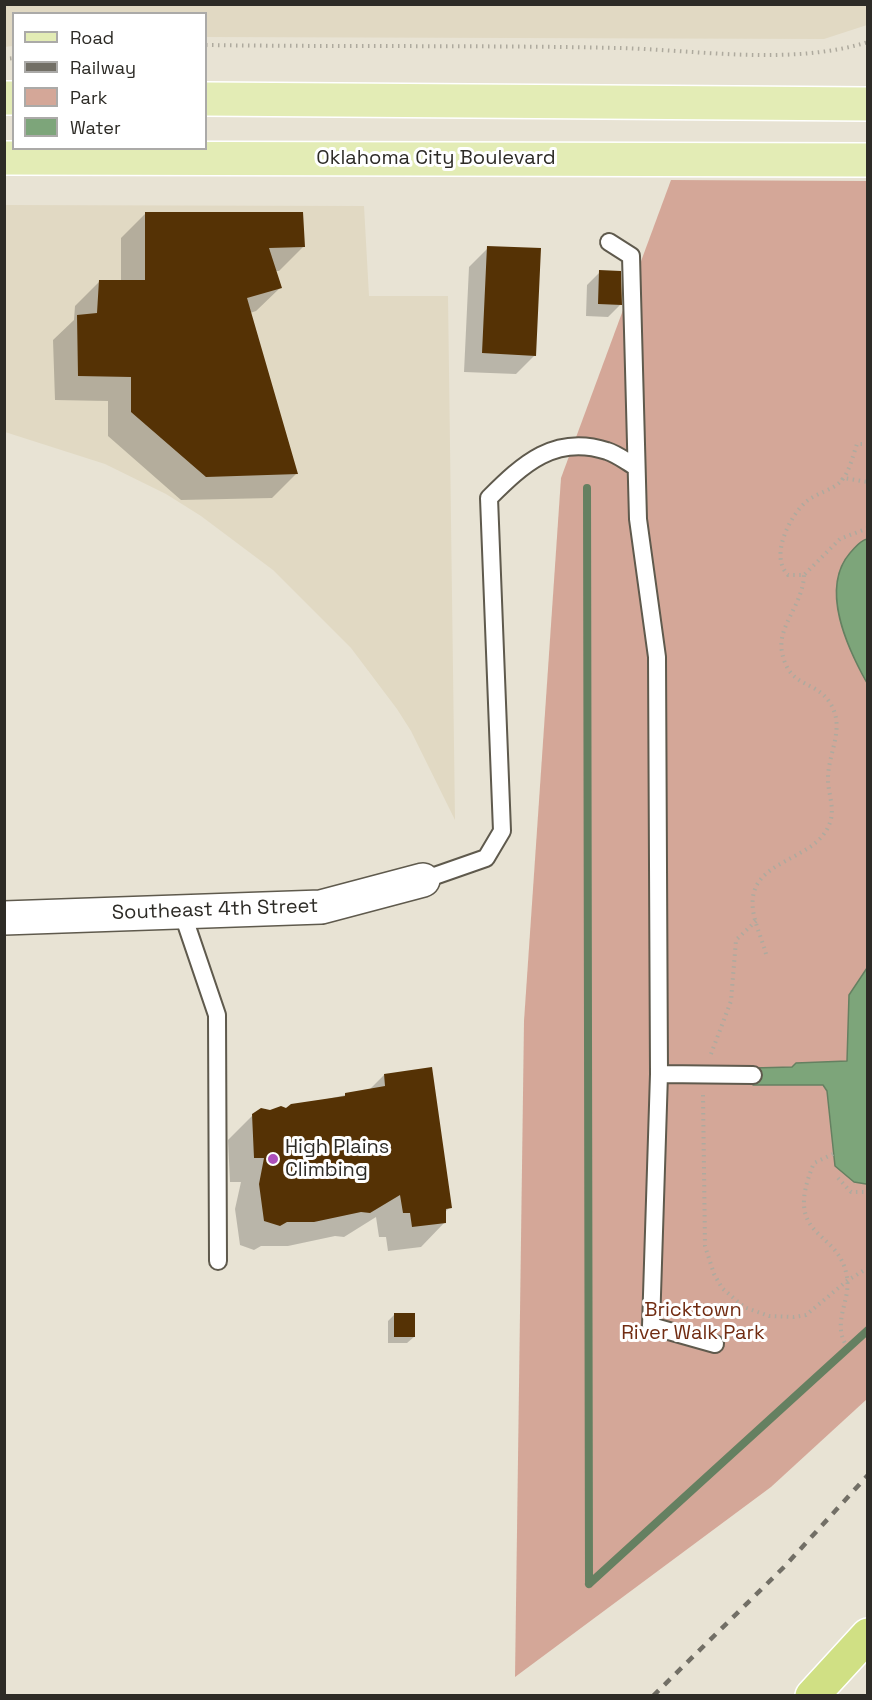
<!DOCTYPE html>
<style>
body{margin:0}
#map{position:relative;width:872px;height:1700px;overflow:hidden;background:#e8e3d4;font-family:"Space Grotesk",sans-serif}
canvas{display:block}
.frame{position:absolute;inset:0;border:6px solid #2d2b26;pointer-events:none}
.legend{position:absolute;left:12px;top:12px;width:195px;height:138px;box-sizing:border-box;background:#fff;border:2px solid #abaaa8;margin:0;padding:8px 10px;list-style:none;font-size:18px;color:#2d2b26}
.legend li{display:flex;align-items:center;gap:12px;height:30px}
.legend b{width:30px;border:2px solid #abaaa8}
</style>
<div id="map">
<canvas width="872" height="1700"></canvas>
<div class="frame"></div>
<ul class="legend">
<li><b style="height:8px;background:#e3ecb5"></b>Road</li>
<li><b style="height:8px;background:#726f66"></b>Railway</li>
<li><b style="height:16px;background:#d4a798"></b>Park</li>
<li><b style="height:16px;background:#7da57a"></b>Water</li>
</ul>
</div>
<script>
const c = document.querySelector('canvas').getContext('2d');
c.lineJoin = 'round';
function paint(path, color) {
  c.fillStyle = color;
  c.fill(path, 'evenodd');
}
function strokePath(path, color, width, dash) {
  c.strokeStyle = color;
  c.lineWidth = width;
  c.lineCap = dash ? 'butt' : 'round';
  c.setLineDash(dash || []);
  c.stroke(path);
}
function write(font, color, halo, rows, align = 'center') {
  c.font = font + ' "Space Grotesk",sans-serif';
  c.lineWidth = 6;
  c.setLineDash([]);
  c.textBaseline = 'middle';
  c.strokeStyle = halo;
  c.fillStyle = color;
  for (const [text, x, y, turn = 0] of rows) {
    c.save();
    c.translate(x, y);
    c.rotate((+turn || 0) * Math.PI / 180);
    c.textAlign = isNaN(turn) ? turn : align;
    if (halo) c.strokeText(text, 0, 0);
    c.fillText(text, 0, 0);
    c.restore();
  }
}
paint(new Path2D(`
 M 867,4 L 867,25 L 824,39 L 206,37 L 206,14 L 14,14 L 13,46 L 4,47 L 5,4 Z
 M 4,205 L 364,206 L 369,296 L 448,296 L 455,820 L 411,731 L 397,709 L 351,648 L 273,570 L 201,516 L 166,494 L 105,464 L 5,432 Z`), '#e1d9c3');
paint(new Path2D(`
 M 671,180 L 867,181 L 867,1399 L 771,1487 L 515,1677 L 524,1021 L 561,478 Z`), '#d4a798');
const water = new Path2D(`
 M 867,539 L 868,539 L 867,683 C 848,649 819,589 850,553 C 856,547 859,541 867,539 Z
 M 867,968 L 867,1184 L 866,1184 L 854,1182 L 835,1166 L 827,1091 L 823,1085 L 753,1085 L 753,1068 L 792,1067 L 796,1063 L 847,1061 L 849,995 Z`);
paint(water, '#7da57a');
strokePath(water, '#658061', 1.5);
paint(new Path2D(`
 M 145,214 L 303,247 L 279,271 L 275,271 L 281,287 L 256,311 L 250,313 L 296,474 L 272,498 L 181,500 L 108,436 L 108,401 L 55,400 L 53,340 L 74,320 L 75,306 L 99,282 L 121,282 L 121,238 Z
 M 488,248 L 535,355 L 516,374 L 464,372 L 469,267 Z
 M 600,272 L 620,305 L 608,317 L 586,316 L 587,285 Z
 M 384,1075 L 450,1207 L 445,1212 L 445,1222 L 421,1247 L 388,1251 L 386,1237 L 379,1237 L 376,1217 L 344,1237 L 335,1236 L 288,1246 L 261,1246 L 254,1250 L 240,1245 L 235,1209 L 241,1182 L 230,1182 L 228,1140 L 253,1115 L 369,1090 Z
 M 394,1315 L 414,1337 L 407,1343 L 388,1343 L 388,1321 Z`), '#0003');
strokePath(new Path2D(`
 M 587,488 L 589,1584
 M 589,1584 L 868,1330`), '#658061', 8);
paint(new Path2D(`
 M 145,212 L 303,212 L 305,247 L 269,248 L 282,288 L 247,298 L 298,474 L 206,477 L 131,412 L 131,377 L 78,376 L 77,315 L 97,313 L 99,280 L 145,280 Z
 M 487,246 L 541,248 L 536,356 L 482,353 Z
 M 599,270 L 621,271 L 622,305 L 598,304 Z
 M 432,1067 L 452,1208 L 446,1209 L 446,1223 L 412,1227 L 410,1213 L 403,1213 L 400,1195 L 370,1213 L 361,1212 L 314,1222 L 287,1222 L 280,1226 L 264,1221 L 259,1184 L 264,1158 L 254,1158 L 252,1114 L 261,1108 L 270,1110 L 281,1106 L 286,1108 L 291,1104 L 345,1096 L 345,1093 L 385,1086 L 384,1074 Z
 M 394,1313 L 415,1313 L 415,1337 L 394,1337 Z`), '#553205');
const lane = new Path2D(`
 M 609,242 L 631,256 L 638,519 L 657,657 L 659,1074 L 651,1326 L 715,1344
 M 423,880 L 486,858 L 502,831 L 489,498 C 523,464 555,434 607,451 C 617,454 627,462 636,467
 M 182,912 L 217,1015 L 218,1261
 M 659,1074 L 753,1075`);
const street = new Path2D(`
 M 4,918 L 321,907 L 423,880`);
const primary = new Path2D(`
 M 4,98 L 14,98
 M 206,99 L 868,104
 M 4,158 L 868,160`);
const highway = new Path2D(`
 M 812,1696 L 868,1635`);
strokePath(lane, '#5f5a4d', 20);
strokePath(street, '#5f5a4d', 36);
strokePath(primary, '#fff', 36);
strokePath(highway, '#fff', 36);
strokePath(new Path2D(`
 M 206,45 C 343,47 481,45 619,48 C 699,50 791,66 868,42
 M 4,59 L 14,58
 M 868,444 L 857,444 C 853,455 849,474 840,482 C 832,490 817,493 807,501 C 790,515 769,556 788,575 L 804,575 L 840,539 L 868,528
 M 842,480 L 843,478 L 868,482
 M 766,954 C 762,939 755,925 753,910 C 746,856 820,864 831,819 C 834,806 828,792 828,779 C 828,752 846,728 830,703 C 815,679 789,689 782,652 C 777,626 803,605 804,575
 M 711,1054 L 731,1001 L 736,940 L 756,921
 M 703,1095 L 705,1246 L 714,1274 L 722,1288 L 744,1307 L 769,1316 L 794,1317 L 806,1315 L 848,1280 L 868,1268
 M 833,1154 L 814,1163 C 781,1241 839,1227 847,1277 C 851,1300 832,1322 846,1345
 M 838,1178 L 851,1192 L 868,1192`), '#aeaa9e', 4, [1.5, 4.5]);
strokePath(lane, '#fff', 16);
strokePath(street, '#fff', 33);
strokePath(primary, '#e3ecb5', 33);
strokePath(highway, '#d0e084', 33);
strokePath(new Path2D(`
 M 653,1696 L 784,1567 L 868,1475`), '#726f66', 4.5, [8, 8]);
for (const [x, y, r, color] of [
 [273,1159,6,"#ad50bb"]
]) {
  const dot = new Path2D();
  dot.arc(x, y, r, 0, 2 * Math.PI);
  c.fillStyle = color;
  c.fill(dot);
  strokePath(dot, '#fff', 2);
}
write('20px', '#2d2b26', '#fff', [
 ["Oklahoma City Boulevard",436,159],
 ["Southeast 4th Street",215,910,-2]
]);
write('20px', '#2d2b26', '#fff', [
 ["High Plains",285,1148],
 ["Climbing",285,1171]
], 'left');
write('20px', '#712c12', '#fff', [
 ["Bricktown",693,1311],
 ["River Walk Park",693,1334]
]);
</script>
